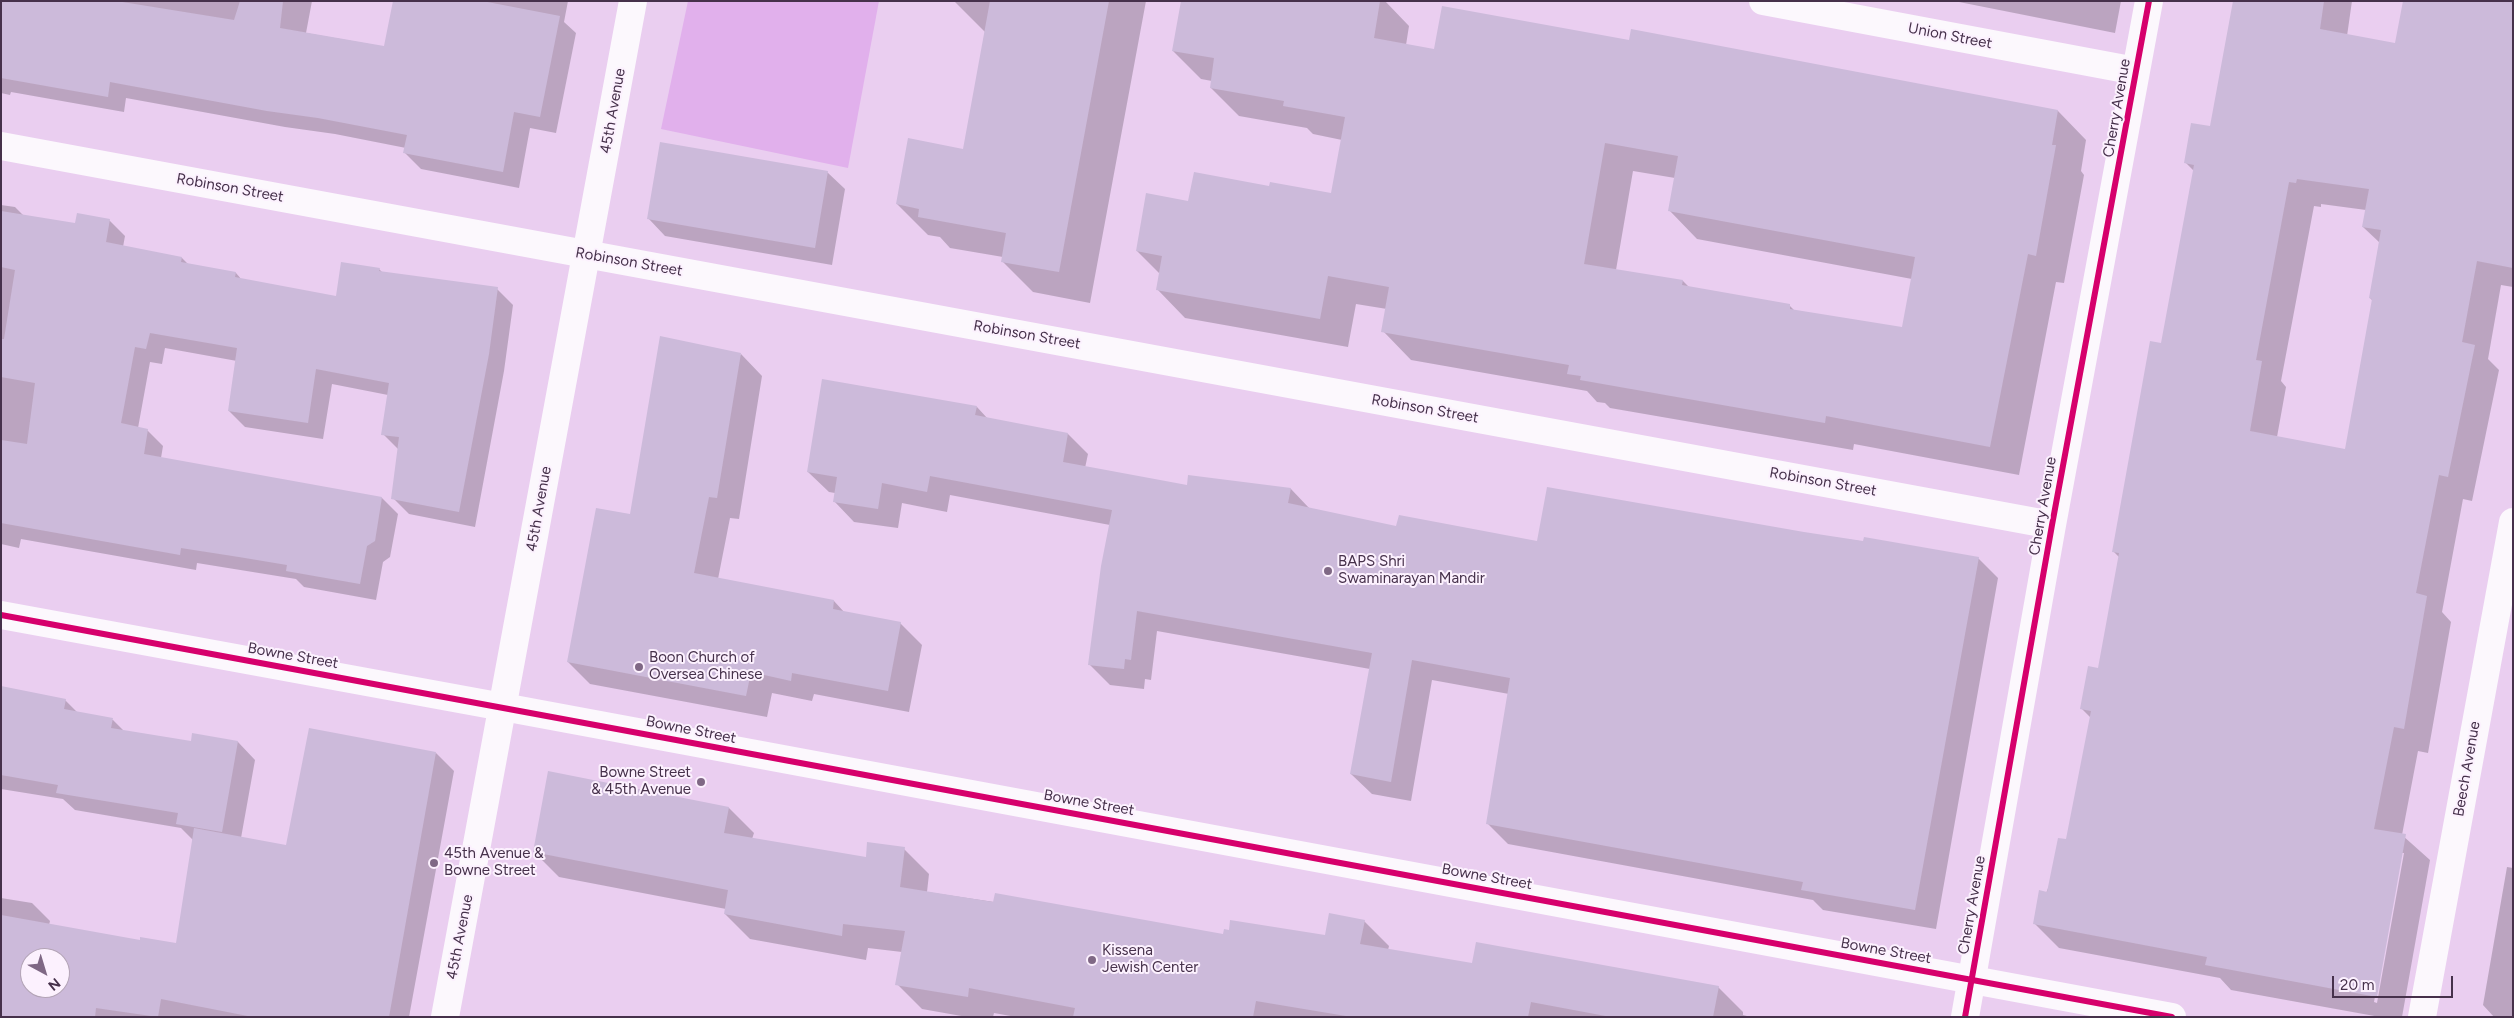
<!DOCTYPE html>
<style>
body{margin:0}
#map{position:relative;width:2514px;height:1018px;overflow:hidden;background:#eacef0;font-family:Figtree,sans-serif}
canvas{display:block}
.frame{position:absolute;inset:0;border:2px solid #46314b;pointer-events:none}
.north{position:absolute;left:20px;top:948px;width:50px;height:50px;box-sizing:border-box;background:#fcf1fe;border:1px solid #b3a4b6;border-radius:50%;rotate:141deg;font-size:14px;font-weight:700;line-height:20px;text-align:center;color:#46314b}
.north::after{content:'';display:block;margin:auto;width:18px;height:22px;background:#7f6885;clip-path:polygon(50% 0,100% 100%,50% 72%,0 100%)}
.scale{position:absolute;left:2332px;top:976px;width:121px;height:22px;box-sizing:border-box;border:2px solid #46314b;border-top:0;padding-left:6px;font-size:15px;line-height:18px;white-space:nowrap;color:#46314b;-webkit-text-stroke:4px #fcf1fe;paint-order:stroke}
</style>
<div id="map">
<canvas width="2514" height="1018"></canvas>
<div class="frame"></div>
<div class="north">N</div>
<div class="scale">20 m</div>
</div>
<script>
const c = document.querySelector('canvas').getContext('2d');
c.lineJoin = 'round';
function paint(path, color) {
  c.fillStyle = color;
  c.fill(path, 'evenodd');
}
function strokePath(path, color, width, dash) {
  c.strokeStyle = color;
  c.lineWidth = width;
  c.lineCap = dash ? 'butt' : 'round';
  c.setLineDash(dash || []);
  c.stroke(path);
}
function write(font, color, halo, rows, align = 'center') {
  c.font = font + ' Figtree,sans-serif';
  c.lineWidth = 4;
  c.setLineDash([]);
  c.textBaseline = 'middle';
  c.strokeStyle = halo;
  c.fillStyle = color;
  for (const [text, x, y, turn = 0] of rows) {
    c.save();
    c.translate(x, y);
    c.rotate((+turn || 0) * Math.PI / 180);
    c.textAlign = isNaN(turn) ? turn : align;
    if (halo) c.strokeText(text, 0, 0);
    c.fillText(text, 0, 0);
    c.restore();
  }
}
paint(new Path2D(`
 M 688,1 L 879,1 L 848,168 L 661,129 Z`), '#e1b0ec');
paint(new Path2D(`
 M 1,1 L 312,1 L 306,33 L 386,47 L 394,1 L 568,1 L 564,22 L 576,33 L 556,133 L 530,128 L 519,188 L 421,169 L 405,153 L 406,148 L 335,134 L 285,127 L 126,98 L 124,112 L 11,92 L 10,95 L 1,93 Z
 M 954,1 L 1146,1 L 1090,303 L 1033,292 L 1002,261 L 1003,257 L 950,248 L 940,237 L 928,235 L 897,204 L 964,150 L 985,32 Z
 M 1182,1 L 1385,1 L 1409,26 L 1406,45 L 1435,50 L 1674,39 L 2058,111 L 2086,140 L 2081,171 L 2084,175 L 2064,283 L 2056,282 L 2019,475 L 1854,444 L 1853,450 L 1610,408 L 1605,403 L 1597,402 L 1587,391 L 1411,360 L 1383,331 L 1387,309 L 1356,304 L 1348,347 L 1185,318 L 1157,289 L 1160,274 L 1137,251 L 1270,187 L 1332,195 L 1342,140 L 1313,134 L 1307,128 L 1239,116 L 1211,88 L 1212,81 L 1201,79 L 1173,51 ZM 1633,171 L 1675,178 L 1669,210 L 1697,239 L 1912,279 L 1903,329 L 1795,311 L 1789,305 L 1690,288 L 1683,281 L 1616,270 Z
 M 1954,1 L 2121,1 L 2115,33 Z
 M 2234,1 L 2352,1 L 2347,36 L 2396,45 L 2513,1 L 2513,287 L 2501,285 L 2488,359 L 2499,370 L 2472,501 L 2463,499 L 2442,612 L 2451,622 L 2428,753 L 2418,751 L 2402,835 L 2430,860 L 2402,1017 L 2380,1017 L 2231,990 L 2220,978 L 2059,948 L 2034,923 L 2067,841 L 2091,718 L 2081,708 L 2099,670 L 2119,557 L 2113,551 L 2162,344 L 2194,171 L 2185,162 L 2211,127 ZM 2321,204 L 2366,210 L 2363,227 L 2380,243 L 2370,298 L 2373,301 L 2346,450 L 2277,437 L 2286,387 L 2281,381 L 2314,206 L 2321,207 ZM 2401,853 L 2404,853 L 2377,1003 L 2374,1002 Z
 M 827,172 L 845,189 L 832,265 L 665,236 L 648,218 Z
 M 1,205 L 15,207 L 24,216 L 76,224 L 109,220 L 125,236 L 123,247 L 182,258 L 189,265 L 236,273 L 242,280 L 337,297 L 379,269 L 383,273 L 497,289 L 513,305 L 504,371 L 475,527 L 409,514 L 393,498 L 399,450 L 383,434 L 388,395 L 332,384 L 323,439 L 245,427 L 229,411 L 237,361 L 165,348 L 162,364 L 150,362 L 138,428 L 147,430 L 163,446 L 161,458 L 382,498 L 398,514 L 390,557 L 383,562 L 376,600 L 304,587 L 296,579 L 197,563 L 196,570 L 21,539 L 19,548 L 1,544 Z
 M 741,354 L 762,376 L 739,519 L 730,518 L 718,579 L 834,601 L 845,613 L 900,623 L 922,645 L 909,712 L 814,694 L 812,701 L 772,693 L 767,717 L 590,684 L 568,662 L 631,516 Z
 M 977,407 L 988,419 L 1068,434 L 1088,454 L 1085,468 L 1188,486 L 1291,489 L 1310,509 L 1397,528 L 1538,543 L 1804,533 L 1978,558 L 1998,578 L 1936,929 L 1823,910 L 1813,900 L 1508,844 L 1487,823 L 1509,694 L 1432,680 L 1411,801 L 1372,794 L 1351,774 L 1370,669 L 1157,631 L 1151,680 L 1145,679 L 1144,689 L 1110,685 L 1090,665 L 1110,525 L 950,495 L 947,512 L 902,503 L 898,528 L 854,522 L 834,501 L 835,493 L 829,492 L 808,472 Z
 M 1,687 L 65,700 L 78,713 L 113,720 L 125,732 L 192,743 L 193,735 L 238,742 L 255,760 L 241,838 L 287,847 L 436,753 L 454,771 L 409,1017 L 1,1017 L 1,898 L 32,903 L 50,921 L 49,925 L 141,941 L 177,945 L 193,840 L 181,828 L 75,810 L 63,799 L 1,789 ZM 30,958 L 60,958 L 60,988 L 30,988 Z
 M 729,808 L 754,833 L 752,839 L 867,858 L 904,849 L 929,874 L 927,892 L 1224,936 L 1326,937 L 1364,921 L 1389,946 L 1388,950 L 1473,964 L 1718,987 L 1743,1012 L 1743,1015 L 1751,1017 L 1016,1017 L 994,1013 L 993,1017 L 967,1017 L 922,1009 L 897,984 L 902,952 L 868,948 L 866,960 L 750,939 L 725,914 L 726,909 L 559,877 L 534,852 Z
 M 2507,867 L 2513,868 L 2513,1017 L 2494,1017 L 2483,1005 Z`), '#0003');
paint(new Path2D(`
 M 1,1 L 116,1 L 234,20 L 240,1 L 283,1 L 280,28 L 384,46 L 393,1 L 482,1 L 560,16 L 540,117 L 514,112 L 503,172 L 403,153 L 407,135 L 318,118 L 267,111 L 110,82 L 108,97 L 1,78 Z
 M 990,1 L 1109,1 L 1059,272 L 1001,262 L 1006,233 L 918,217 L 919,209 L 896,204 L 908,138 L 963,149 Z
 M 1181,1 L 1380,1 L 1374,38 L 1434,49 L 1442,6 L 1629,40 L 1631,29 L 2058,110 L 2052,145 L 2056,145 L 2036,256 L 2028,254 L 1990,447 L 1826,416 L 1825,423 L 1580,380 L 1581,376 L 1567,374 L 1569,365 L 1381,332 L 1389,287 L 1328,276 L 1320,319 L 1156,290 L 1162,256 L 1136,251 L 1146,193 L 1188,201 L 1194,172 L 1269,186 L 1270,182 L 1331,193 L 1345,117 L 1283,106 L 1284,101 L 1210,88 L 1214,58 L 1172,51 ZM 1605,143 L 1678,156 L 1668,211 L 1915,257 L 1902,327 L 1790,309 L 1790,304 L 1682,285 L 1683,280 L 1584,264 Z
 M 2233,1 L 2324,1 L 2320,29 L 2395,43 L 2403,1 L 2513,1 L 2513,268 L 2477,261 L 2462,342 L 2475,345 L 2448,477 L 2439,475 L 2416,593 L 2427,596 L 2404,729 L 2394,727 L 2374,829 L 2406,834 L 2377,997 L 2205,965 L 2207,957 L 2033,924 L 2039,890 L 2047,892 L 2058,838 L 2066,839 L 2091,711 L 2080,709 L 2088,666 L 2098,668 L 2119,553 L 2112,552 L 2143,380 L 2150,341 L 2161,343 L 2194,165 L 2184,163 L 2191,123 L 2210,126 ZM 2297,179 L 2369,189 L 2362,227 L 2381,230 L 2369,298 L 2372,299 L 2345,449 L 2250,431 L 2262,361 L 2256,360 L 2289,182 L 2296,183 Z
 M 660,142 L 828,171 L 815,248 L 647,219 Z
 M 1,211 L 75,223 L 77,213 L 110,219 L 106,242 L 182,257 L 181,262 L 236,272 L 235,277 L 336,296 L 341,262 L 380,268 L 379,271 L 498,287 L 489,354 L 459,512 L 391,499 L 399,437 L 381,435 L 389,383 L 316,369 L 308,423 L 228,411 L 237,348 L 150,333 L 146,349 L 135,347 L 121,423 L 148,429 L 144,454 L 382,497 L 375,541 L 367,546 L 360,584 L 286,571 L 287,565 L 239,557 L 181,548 L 180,555 L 1,523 L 1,440 L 27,444 L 35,383 L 1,377 L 1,339 L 4,339 L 15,270 L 1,267 Z
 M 660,336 L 741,353 L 717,498 L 709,497 L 694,573 L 834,600 L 833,609 L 901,622 L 888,691 L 792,673 L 791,681 L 751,672 L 746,696 L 567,662 L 596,508 L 630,514 Z
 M 822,379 L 977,406 L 975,415 L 1068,433 L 1063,462 L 1187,485 L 1188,475 L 1291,488 L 1288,503 L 1396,526 L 1399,515 L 1537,541 L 1547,487 L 1804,532 L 1863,541 L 1864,537 L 1979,557 L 1915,910 L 1801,890 L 1803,882 L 1486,824 L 1510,678 L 1412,660 L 1391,782 L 1350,774 L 1372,653 L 1137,611 L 1131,660 L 1125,659 L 1124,669 L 1088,665 L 1101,566 L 1112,510 L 930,476 L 927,492 L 882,483 L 878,509 L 833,502 L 837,477 L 807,472 Z
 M 1,686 L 66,699 L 64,709 L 113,718 L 111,728 L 191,741 L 192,733 L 238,741 L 222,832 L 176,824 L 178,813 L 56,793 L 58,785 L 1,775 Z
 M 309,728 L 436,752 L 389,1017 L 253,1017 L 161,999 L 158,1017 L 96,1008 L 95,1017 L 1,1017 L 1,915 L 140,940 L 140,937 L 176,943 L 194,828 L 286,845 ZM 30,958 L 60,958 L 60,988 L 30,988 Z
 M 548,771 L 729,807 L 724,833 L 866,857 L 867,842 L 905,847 L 900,887 L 993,902 L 995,893 L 1223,934 L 1224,929 L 1229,930 L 1230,920 L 1325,935 L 1329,913 L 1365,920 L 1360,944 L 1472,963 L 1476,942 L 1719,986 L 1713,1017 L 1611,1017 L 1531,1002 L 1528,1017 L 1352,1017 L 1256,1001 L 1253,1017 L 1073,1017 L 1075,1008 L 969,988 L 968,997 L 895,985 L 905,931 L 843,924 L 842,936 L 724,914 L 728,890 L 533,852 Z`), '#ccbada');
strokePath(new Path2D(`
 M 1763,1 L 2136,71
 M 1,146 L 2052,525
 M 1,615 L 503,707
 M 1965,1017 L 2052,525 L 2149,1
 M 2422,1017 L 2513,522`), '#fcf8fd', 28);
strokePath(new Path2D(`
 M 503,707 L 2172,1017
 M 445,1017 L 633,1`), '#fcf8fd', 28);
strokePath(new Path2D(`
 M 1,615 L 2172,1017
 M 1965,1017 L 2052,525 L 2149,1`), '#d6006c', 6);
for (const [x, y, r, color] of [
 [1328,571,5,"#7f6885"],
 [639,667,5,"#7f6885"],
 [701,782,5,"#7f6885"],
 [434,863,5,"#7f6885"],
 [1092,960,5,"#7f6885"]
]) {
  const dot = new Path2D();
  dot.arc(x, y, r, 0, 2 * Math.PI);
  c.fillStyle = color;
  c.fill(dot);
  strokePath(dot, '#fcf1fe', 2);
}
write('15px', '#46314b', '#fcf1fe', [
 ["Union Street",1950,36,11],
 ["Cherry Avenue",2117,108,-80],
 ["45th Avenue",613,111,-80],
 ["Robinson Street",230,188,10],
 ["Robinson Street",629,262,10],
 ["Robinson Street",1027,335,10],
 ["Robinson Street",1425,409,10],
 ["Robinson Street",1823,482,10],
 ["Cherry Avenue",2043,506,-80],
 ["45th Avenue",539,509,-80],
 ["Bowne Street",293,656,10],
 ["Bowne Street",691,730,11],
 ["Beech Avenue",2467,769,-80],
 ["Bowne Street",1089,803,10],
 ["Bowne Street",1487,877,10],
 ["Cherry Avenue",1972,905,-80],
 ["45th Avenue",460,937,-79],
 ["Bowne Street",1886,951,10]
]);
write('15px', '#46314b', '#fcf1fe', [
 ["BAPS Shri",1338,562],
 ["Swaminarayan Mandir",1338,579],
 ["Boon Church of",649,658],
 ["Oversea Chinese",649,675],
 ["Bowne Street",691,773,"right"],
 ["& 45th Avenue",691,790,"right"],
 ["45th Avenue &",444,854],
 ["Bowne Street",444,871],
 ["Kissena",1102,951],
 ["Jewish Center",1102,968]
], 'left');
</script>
